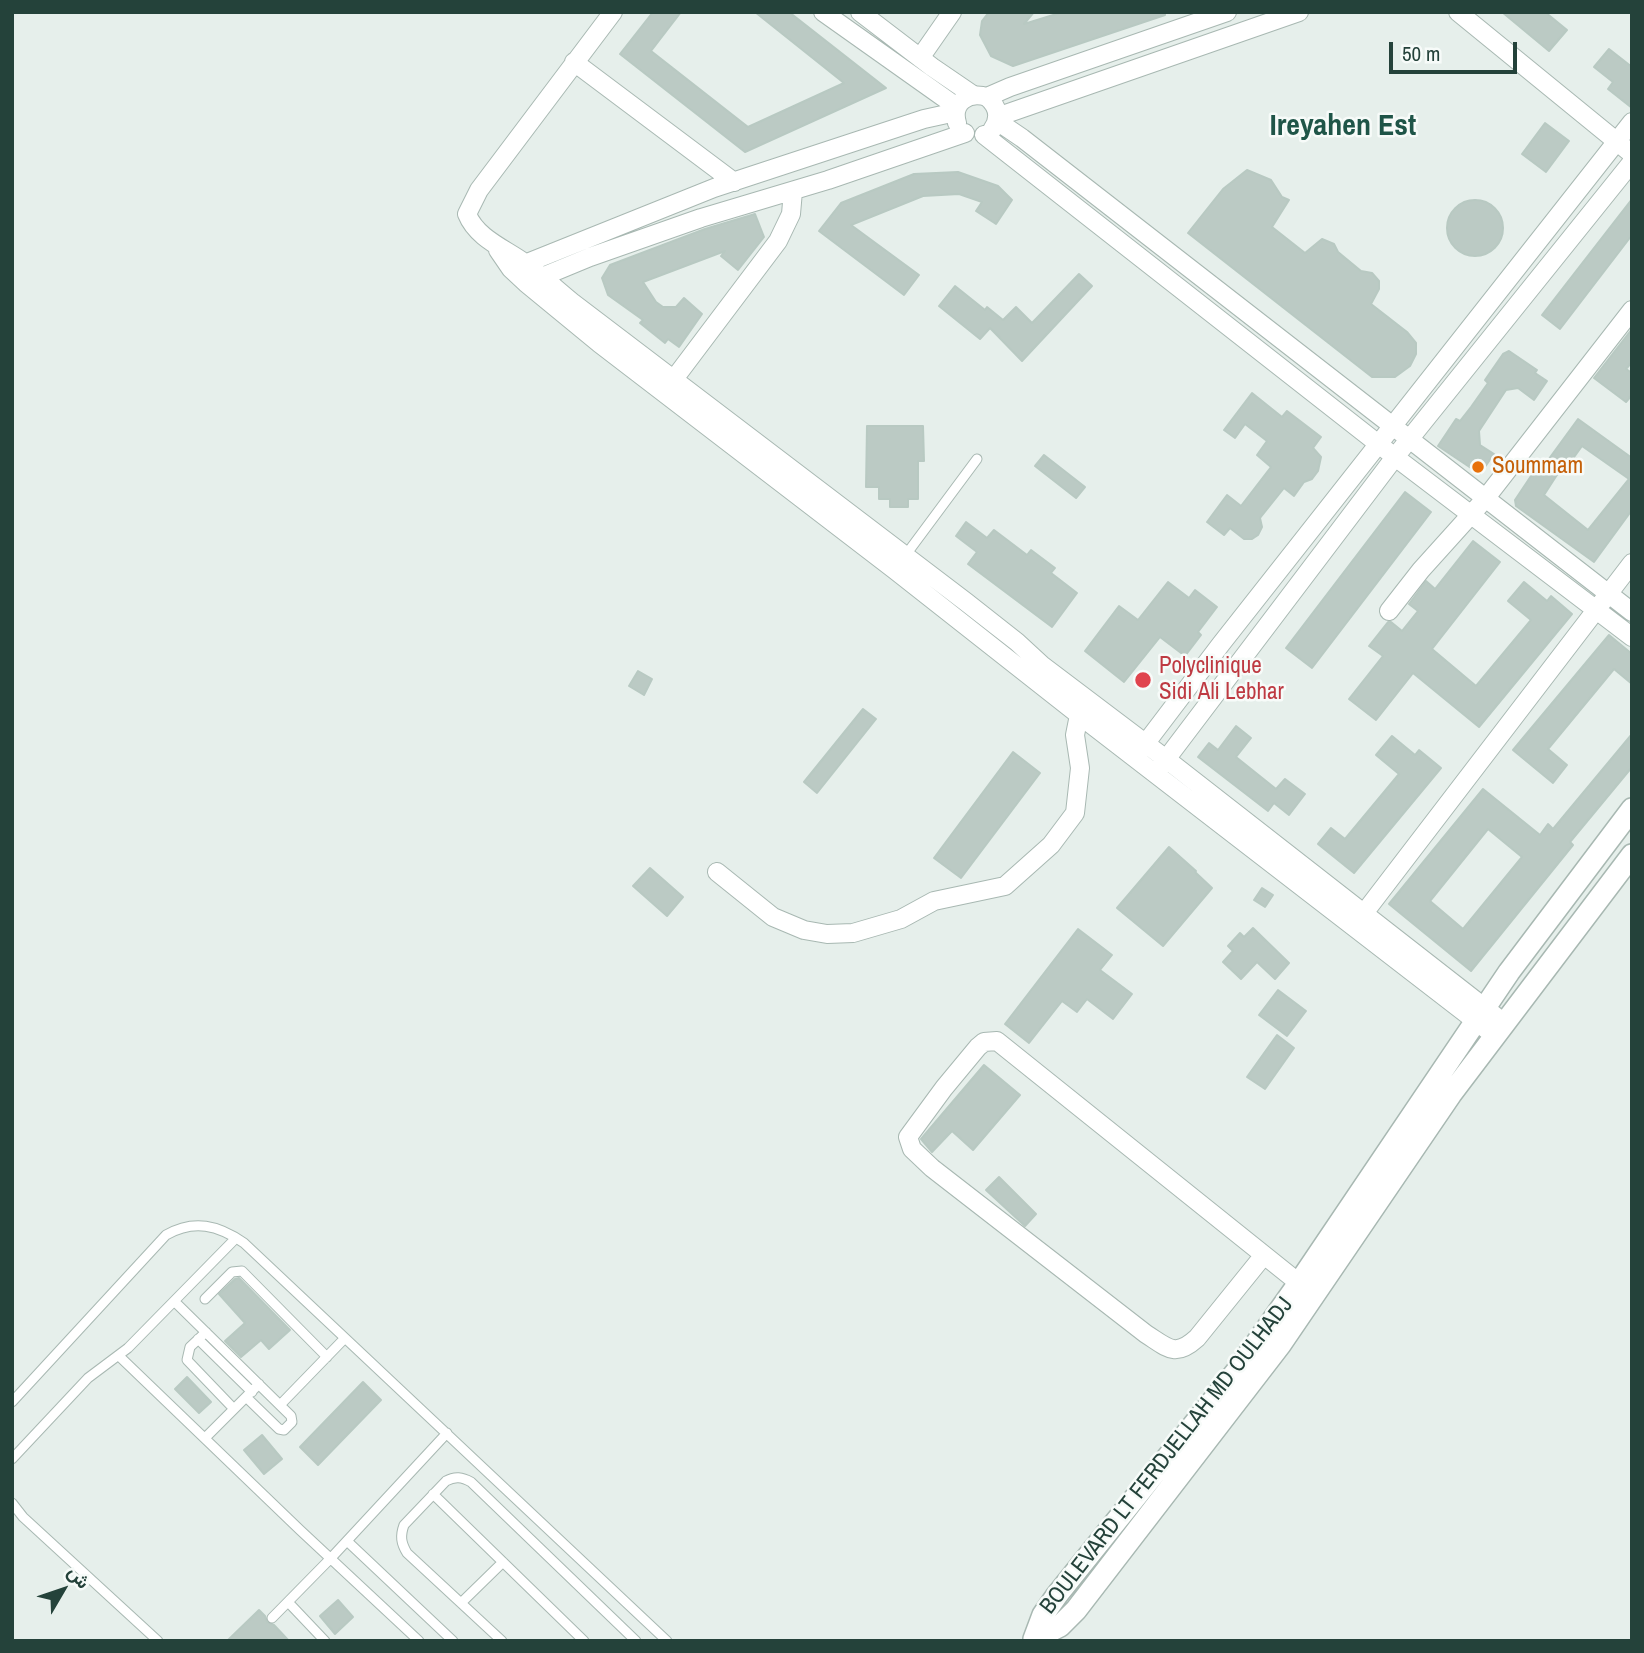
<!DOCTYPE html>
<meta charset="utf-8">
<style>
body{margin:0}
#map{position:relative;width:1644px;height:1653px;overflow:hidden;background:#e6efeb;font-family:"Archivo Narrow",Vazirmatn,sans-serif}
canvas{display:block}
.frame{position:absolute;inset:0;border:14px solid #24423a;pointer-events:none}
.north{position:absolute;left:28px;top:1555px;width:70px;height:70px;-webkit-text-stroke:5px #f7fbf9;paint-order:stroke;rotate:51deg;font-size:19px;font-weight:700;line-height:28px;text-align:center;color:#24423a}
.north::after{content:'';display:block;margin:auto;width:24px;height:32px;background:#24423a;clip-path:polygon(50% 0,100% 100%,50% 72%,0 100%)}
.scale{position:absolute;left:1389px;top:42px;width:128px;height:32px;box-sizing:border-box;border:4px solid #24423a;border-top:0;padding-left:9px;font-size:21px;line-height:24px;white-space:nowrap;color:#24423a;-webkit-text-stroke:5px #f7fbf9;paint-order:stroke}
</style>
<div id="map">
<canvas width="1644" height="1653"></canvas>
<div class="frame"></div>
<div class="north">ش</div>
<div class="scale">50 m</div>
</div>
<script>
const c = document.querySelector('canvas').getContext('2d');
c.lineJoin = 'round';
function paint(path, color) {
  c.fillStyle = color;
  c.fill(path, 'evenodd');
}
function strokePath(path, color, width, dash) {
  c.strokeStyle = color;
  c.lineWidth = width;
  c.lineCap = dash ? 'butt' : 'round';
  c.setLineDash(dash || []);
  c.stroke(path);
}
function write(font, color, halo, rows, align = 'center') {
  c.font = font + ' "Archivo Narrow",sans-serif';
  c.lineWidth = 5;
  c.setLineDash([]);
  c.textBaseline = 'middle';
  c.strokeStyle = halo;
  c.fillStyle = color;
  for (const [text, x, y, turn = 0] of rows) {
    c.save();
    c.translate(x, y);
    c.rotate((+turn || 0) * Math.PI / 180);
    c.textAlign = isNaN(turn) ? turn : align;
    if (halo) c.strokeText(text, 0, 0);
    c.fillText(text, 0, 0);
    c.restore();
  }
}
const building = new Path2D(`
 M 653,12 L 681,12 L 651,51 L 748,127 L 844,83 L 755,12 L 789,12 L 886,88 L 745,152 L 620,54 Z
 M 989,12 L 1034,12 L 1024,24 L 1063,12 L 1165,12 L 1165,15 L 1013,66 L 991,56 L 980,35 L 982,21 Z
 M 1502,12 L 1545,12 L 1567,30 L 1549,51 Z
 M 1609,49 L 1632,67 L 1632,108 L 1608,89 L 1613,82 L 1594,67 Z
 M 1545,123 L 1569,141 L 1546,172 L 1522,154 Z
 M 1247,170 L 1271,180 L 1282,197 L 1289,200 L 1272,227 L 1305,253 L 1322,239 L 1334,244 L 1338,252 L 1361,271 L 1372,273 L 1379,281 L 1379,289 L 1371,304 L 1407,332 L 1416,343 L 1416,354 L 1410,366 L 1395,377 L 1372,377 L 1188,233 L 1223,189 Z
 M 958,172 L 998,186 L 1012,200 L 996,224 L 976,211 L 982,202 L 959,194 L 923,196 L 851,225 L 919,275 L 904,295 L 819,231 L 841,203 L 914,174 Z
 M 1632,199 L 1632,235 L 1560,329 L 1542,315 Z
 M1447 228a28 28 0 1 1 56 0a28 28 0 1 1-56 0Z
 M 755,214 L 764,237 L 738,270 L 721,256 L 725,251 L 643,282 L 656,302 L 663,307 L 676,307 L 684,298 L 702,314 L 679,347 L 668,339 L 665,343 L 640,323 L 643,320 L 608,295 L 602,278 L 610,265 L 705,229 Z
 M 1079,274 L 1092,286 L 1022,361 L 990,328 L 980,339 L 939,306 L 955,286 L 985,310 L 987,307 L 1003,320 L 1016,307 L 1032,323 Z
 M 1632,329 L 1632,362 L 1626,369 L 1632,373 L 1632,395 L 1626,402 L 1594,378 Z
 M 1509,351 L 1537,370 L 1535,373 L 1547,381 L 1534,400 L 1518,388 L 1506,390 L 1479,431 L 1480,445 L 1494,454 L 1480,474 L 1438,446 L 1456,419 L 1460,421 L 1471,407 L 1488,383 L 1485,380 L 1503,354 Z
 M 1252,393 L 1282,417 L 1287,411 L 1321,437 L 1313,448 L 1321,457 L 1318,471 L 1312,479 L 1304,482 L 1294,496 L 1284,488 L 1260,518 L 1262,527 L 1258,535 L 1252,539 L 1244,539 L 1230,528 L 1224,535 L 1207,522 L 1227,495 L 1241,506 L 1271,467 L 1257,455 L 1267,441 L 1245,424 L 1235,438 L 1224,430 Z
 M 1578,419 L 1632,458 L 1632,510 L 1594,562 L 1516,506 L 1515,500 L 1539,464 L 1543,467 ZM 1582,446 L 1629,479 L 1588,530 L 1544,495 L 1564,464 L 1567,467 Z
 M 867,426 L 923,426 L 924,461 L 918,461 L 918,499 L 908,499 L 908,507 L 890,507 L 890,499 L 879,499 L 879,487 L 866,487 Z
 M 1044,455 L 1085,487 L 1076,498 L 1035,466 Z
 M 1405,492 L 1431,512 L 1312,668 L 1286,648 Z
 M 966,522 L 987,538 L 994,530 L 1027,555 L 1031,550 L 1055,568 L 1051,573 L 1077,593 L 1052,627 L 968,564 L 977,552 L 956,536 Z
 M 1473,541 L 1500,562 L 1432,649 L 1476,686 L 1531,620 L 1508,601 L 1524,582 L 1547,601 L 1551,596 L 1572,614 L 1479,727 L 1413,673 L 1376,720 L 1349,699 L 1383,656 L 1369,646 L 1388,622 L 1391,622 L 1402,631 L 1418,611 L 1409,604 L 1426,581 L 1435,589 Z
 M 1168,582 L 1189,598 L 1195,590 L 1217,607 L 1198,632 L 1201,635 L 1185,656 L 1160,637 L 1124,682 L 1085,651 L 1119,606 L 1138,620 Z
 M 1609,635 L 1632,654 L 1632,684 L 1614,669 L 1548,749 L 1567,765 L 1553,783 L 1513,750 Z
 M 638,671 L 652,679 L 644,695 L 629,686 Z
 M 863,709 L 876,719 L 817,793 L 804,782 Z
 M 1236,726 L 1251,738 L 1236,757 L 1276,789 L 1285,779 L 1305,794 L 1289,815 L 1274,803 L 1268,811 L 1198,757 L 1209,743 L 1218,750 Z
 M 1632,734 L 1632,767 L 1570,842 L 1573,845 L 1471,971 L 1389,904 L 1483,789 L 1540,835 L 1548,824 L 1553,829 ZM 1488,829 L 1522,857 L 1463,929 L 1430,901 Z
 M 1392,736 L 1415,755 L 1419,750 L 1441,768 L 1354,873 L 1318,844 L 1331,828 L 1345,839 L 1399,774 L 1376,755 Z
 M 1013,752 L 1040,773 L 961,878 L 934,858 Z
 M 1169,847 L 1196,871 L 1195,872 L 1212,888 L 1163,946 L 1117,908 Z
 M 650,868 L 683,897 L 667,916 L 633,886 Z
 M 1262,888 L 1273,895 L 1265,907 L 1254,900 Z
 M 1253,928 L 1289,963 L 1275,979 L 1257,962 L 1241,979 L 1223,962 L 1233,951 L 1228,946 L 1240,933 L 1244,937 Z
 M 1078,929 L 1112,955 L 1100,970 L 1132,994 L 1113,1019 L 1087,999 L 1077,1012 L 1062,1001 L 1029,1043 L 1005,1024 Z
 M 1278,990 L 1306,1011 L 1287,1036 L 1259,1015 Z
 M 1277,1035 L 1294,1048 L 1265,1089 L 1247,1077 Z
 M 984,1065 L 1020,1095 L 973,1150 L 952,1131 L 932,1152 L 921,1139 Z
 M 999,1177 L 1036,1214 L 1025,1226 L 986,1190 Z
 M 239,1278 L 290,1330 L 269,1349 L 261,1340 L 241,1357 L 225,1341 L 245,1323 L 219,1294 L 235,1279 Z
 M 187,1377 L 211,1402 L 199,1413 L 175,1389 Z
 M 363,1382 L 381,1400 L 318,1465 L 300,1447 Z
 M 262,1435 L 282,1459 L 264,1474 L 244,1450 Z
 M 338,1600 L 353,1617 L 335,1634 L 320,1616 Z
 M 259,1610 L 265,1616 L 267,1622 L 274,1625 L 289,1641 L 227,1641 Z`);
paint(building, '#bbcac4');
strokePath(building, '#b8c9c2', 2);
const service = new Path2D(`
 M 905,556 L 977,459
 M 205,1299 L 232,1272 L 242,1271 L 327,1357
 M 174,1301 L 291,1416 L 292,1422 L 284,1430 L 279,1429 L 246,1397
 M 206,1332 L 190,1347 L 187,1360 L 234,1409
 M 198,1339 L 252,1392
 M 119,1356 L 300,1530 L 419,1641
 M 12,1402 L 166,1235 C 194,1219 218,1225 244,1243 L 667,1641
 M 280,1405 L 345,1338
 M 205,1438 L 259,1384
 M 12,1459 L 88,1378 L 128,1348 L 236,1238
 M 433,1494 L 584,1641
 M 12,1503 L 23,1517 L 158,1641
 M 347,1541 L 453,1641
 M 288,1602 L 325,1641
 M 461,1603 L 503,1562
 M 272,1618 L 331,1558 L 447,1433
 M 502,1641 L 407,1553 C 401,1543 400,1536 404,1525 L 446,1481 C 455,1476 462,1477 471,1482 L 636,1641`);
const minor = new Path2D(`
 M 613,12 L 479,190 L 467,214 C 477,239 506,249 526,264 C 542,276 557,290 573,303 L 966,602 L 1017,642 L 1043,666 L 1166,759 L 1503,1022
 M 823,12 L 957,107
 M 860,12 L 932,67 L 973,95
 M 1458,12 L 1632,154
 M 920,58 L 952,12
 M 574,62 L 734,182
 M 987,97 C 998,106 1001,118 992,130
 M 997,117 L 1299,12
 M 997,121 L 1022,138 L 1632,612
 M 957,123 C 951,103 968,91 987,97 L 1010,87 L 1227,12
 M 984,135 L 1395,457 L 1632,637
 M 498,250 L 511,269 L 526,283 L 599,343 L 895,570 L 1079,715 L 1494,1035
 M 517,267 L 714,188 L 924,119 L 956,112
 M 532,281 L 590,257 L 701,218 L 828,180 L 965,133
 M 674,379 L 778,241 L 791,214 L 793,191
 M 1389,611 L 1421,570 L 1485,499 L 1632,310
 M 1139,752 L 1221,644 L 1632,122
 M 1161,766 L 1395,457 L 1632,162
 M 717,872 L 773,917 L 804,930 L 827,934 L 853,933 L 901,919 L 934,901 L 1005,886 L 1051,845 L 1075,813 L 1080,768 L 1075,735 L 1079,715
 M 1358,921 L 1632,563
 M 1264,1255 L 1197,1338 C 1175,1358 1168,1348 1146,1334 L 932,1168 L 912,1149 L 908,1137 L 944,1088 L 978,1047 L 984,1042 L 997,1041 L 1299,1283`);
const tertiary = new Path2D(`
 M 1034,1639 L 1043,1615 L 1057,1595 L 1236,1372 L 1299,1283 L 1509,972 L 1632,809
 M 1034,1639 L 1060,1626 L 1076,1610 L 1280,1345 L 1451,1094 L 1632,855`);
strokePath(service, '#a8b8b2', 11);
strokePath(minor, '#a8b8b2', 20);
strokePath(tertiary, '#a8b8b2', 24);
strokePath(service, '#fff', 9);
strokePath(minor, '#fff', 18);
strokePath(tertiary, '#fff', 21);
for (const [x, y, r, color] of [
 [1478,467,7,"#e8710a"],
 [1143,680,9,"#e0444e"]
]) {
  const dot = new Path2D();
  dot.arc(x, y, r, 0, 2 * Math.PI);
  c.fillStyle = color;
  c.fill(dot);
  strokePath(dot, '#f7fbf9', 2.5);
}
write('23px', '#c56008', '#f7fbf9', [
 ["Soummam",1492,467]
], 'left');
write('23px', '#be3a42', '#f7fbf9', [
 ["Polyclinique",1159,667],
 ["Sidi Ali Lebhar",1159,693]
], 'left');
write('23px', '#24423a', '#f7fbf9', [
 ["BOULEVARD LT FERDJELLAH MD OULHADJ",1167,1456,-52]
]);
write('bold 30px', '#1f5548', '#f7fbf9', [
 ["Ireyahen Est",1343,127]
]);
</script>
